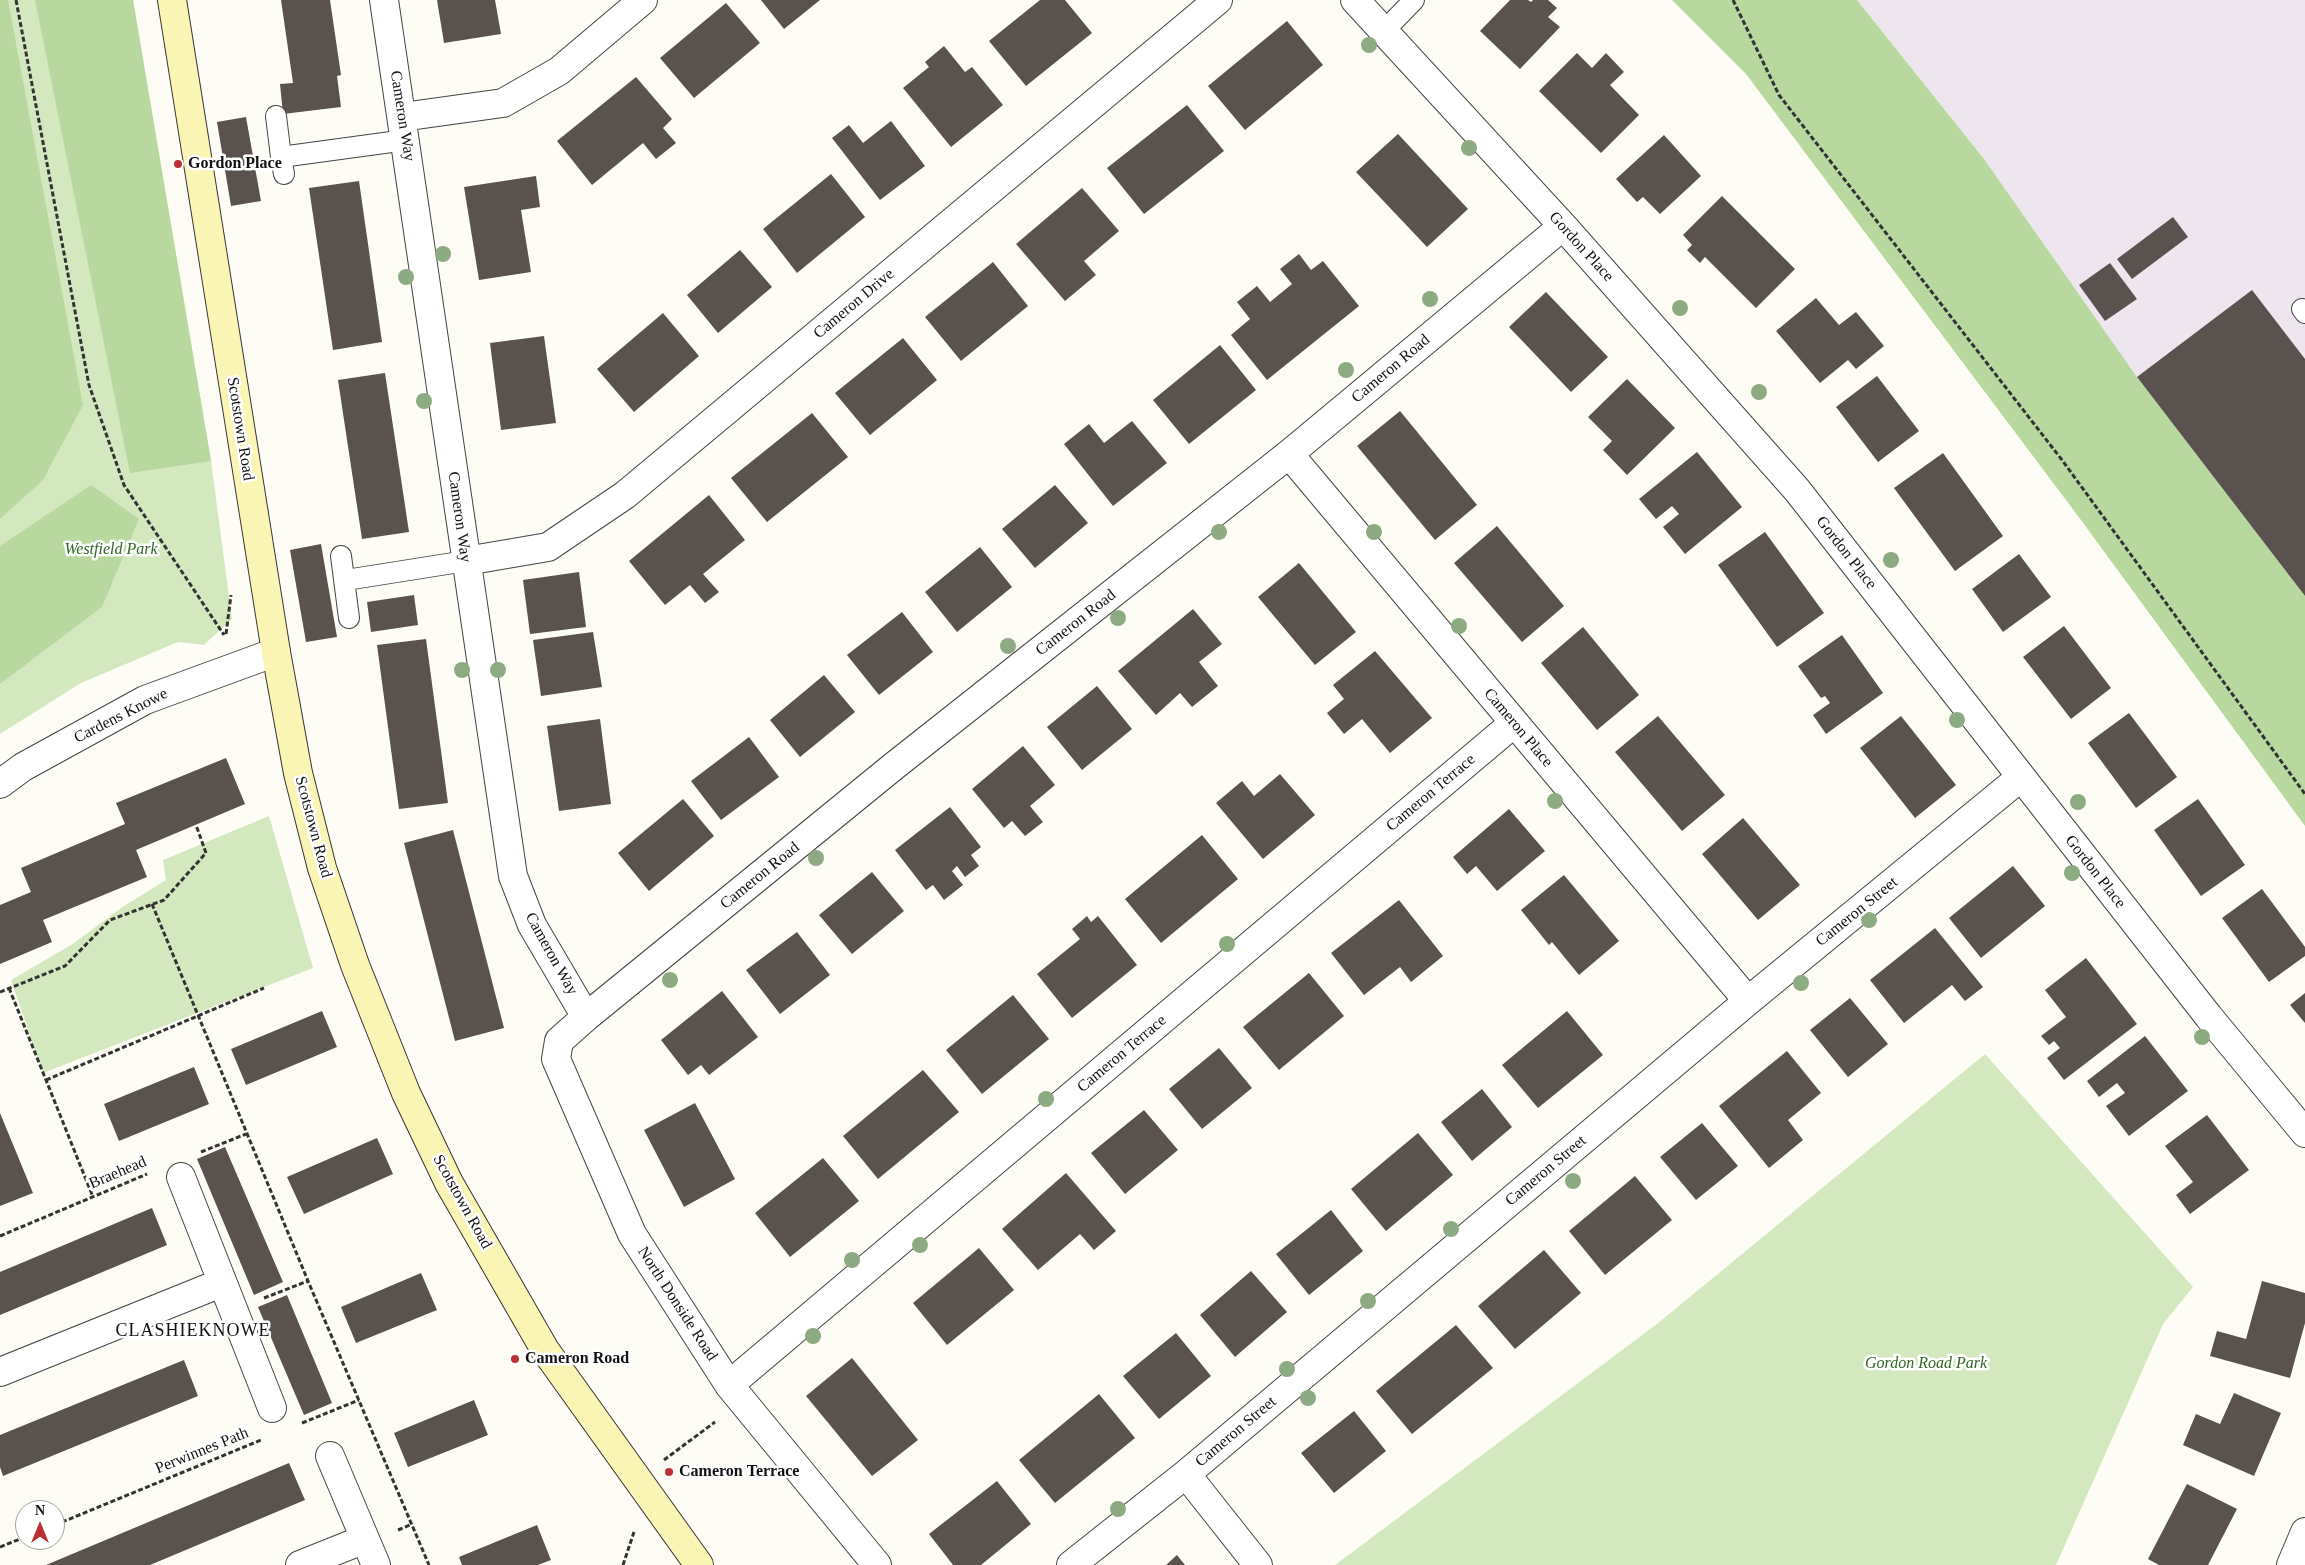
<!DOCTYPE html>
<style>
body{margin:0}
#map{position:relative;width:2305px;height:1565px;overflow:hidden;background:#fefdf5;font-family:Georgia,serif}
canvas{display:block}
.north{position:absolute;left:15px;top:1500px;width:50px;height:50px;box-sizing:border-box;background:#fff;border:1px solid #a0a0a0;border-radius:50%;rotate:0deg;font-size:14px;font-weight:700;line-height:20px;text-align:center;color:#111}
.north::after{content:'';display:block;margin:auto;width:18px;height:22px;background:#ba3033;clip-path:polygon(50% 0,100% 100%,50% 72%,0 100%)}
</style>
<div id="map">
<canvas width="2305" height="1565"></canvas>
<div class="north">N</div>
</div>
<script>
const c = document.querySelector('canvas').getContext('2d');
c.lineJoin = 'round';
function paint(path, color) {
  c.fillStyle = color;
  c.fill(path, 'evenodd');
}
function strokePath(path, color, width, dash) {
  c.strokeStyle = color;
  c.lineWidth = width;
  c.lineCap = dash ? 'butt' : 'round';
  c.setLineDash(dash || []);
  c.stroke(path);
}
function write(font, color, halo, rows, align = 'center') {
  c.font = font + ' Georgia,serif';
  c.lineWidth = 5;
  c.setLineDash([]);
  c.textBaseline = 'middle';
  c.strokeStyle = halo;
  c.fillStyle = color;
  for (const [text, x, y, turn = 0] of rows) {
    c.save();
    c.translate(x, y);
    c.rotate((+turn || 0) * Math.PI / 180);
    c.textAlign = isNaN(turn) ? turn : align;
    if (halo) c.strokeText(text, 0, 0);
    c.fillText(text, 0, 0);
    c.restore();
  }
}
paint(new Path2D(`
 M 1857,0 L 2305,0 L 2305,596 L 2137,377 L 1984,159 Z`), '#eee6ee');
paint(new Path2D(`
 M 0,0 L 133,0 L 211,461 L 232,619 L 204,645 L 178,642 L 81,683 L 0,734 Z
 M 269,816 L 313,968 L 43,1073 L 11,980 L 71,945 L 124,906 L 166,880 L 163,860 Z
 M 1985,1054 L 2193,1287 L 2163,1324 L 2056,1565 L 1335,1565 L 1657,1324 Z`), '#d4e8c0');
paint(new Path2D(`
 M 0,0 L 8,0 L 83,405 L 43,480 L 0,519 Z
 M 35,0 L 133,0 L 211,461 L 130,473 Z
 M 1672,0 L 1857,0 L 1984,159 L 2137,377 L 2305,596 L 2305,826 L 2078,516 L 1746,74 Z
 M 91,485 L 139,519 L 102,607 L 0,684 L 0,546 Z`), '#b8d8a0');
paint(new Path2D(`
 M 281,0 L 330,0 L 341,75 L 337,76 L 341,107 L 283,114 L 280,84 L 293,83 Z
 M 437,0 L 495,0 L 501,34 L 444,43 Z
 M 761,0 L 820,0 L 784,29 Z
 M 1040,0 L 1065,0 L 1092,33 L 1026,86 L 989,41 Z
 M 1510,0 L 1528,0 L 1531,2 L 1533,0 L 1548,0 L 1557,8 L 1548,17 L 1560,27 L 1520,69 L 1480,31 Z
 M 726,3 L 760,43 L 694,98 L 660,58 Z
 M 1287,21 L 1323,65 L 1245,130 L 1208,86 Z
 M 944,46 L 965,72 L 972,67 L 1003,105 L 951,147 L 903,88 L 929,67 L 925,62 Z
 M 1577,53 L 1592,68 L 1606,53 L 1624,72 L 1610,85 L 1639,115 L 1601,153 L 1539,91 Z
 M 636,77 L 672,119 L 663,128 L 676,143 L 656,159 L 643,143 L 592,185 L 557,141 Z
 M 1187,105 L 1224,151 L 1144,214 L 1107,168 Z
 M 246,117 L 261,201 L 231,206 L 217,122 Z
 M 891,121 L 925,166 L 880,200 L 832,138 L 849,125 L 863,143 Z
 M 1398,134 L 1468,209 L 1427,247 L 1356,172 Z
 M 1664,135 L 1701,176 L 1660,214 L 1643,197 L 1637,202 L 1616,179 Z
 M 831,174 L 865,217 L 797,273 L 763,229 Z
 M 536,176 L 540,207 L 521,210 L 531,272 L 479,280 L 464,187 Z
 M 359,181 L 382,342 L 333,350 L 309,188 Z
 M 1082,188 L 1119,231 L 1084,261 L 1096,275 L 1065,301 L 1016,244 Z
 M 1722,196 L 1795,269 L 1756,308 L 1705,257 L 1700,263 L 1687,250 L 1692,245 L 1683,235 Z
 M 2173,217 L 2188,237 L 2132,279 L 2117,259 Z
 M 740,250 L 772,287 L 718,333 L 687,295 Z
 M 1299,254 L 1311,270 L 1323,261 L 1359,306 L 1267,380 L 1231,335 L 1250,319 L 1237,302 L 1257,286 L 1270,302 L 1292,284 L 1280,269 Z
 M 993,262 L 1028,306 L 961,361 L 925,317 Z
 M 2110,263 L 2137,299 L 2105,321 L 2079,285 Z
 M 2252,290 L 2305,359 L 2305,596 L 2137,377 Z
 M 1546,292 L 1608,357 L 1571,392 L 1509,327 Z
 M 1816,298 L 1839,325 L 1856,312 L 1884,346 L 1856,369 L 1848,360 L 1820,383 L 1776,331 Z
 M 663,313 L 699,356 L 634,412 L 597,369 Z
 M 544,336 L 556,423 L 501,430 L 490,343 Z
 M 903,338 L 937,380 L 870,435 L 835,393 Z
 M 1220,345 L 1256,390 L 1189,444 L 1153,400 Z
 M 385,373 L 409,532 L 362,539 L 338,380 Z
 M 1877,376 L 1919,431 L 1878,462 L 1836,407 Z
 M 1627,379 L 1675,428 L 1627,475 L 1603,450 L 1612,441 L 1588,417 Z
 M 1400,411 L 1477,505 L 1435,540 L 1357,446 Z
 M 812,413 L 848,457 L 767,522 L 731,478 Z
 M 1132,421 L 1167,463 L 1113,506 L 1064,444 L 1089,424 L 1104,443 Z
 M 1697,452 L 1742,507 L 1685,554 L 1663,527 L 1679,514 L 1672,506 L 1656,519 L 1639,499 Z
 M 1943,453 L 2003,536 L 1955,571 L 1894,488 Z
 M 1055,485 L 1088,523 L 1035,568 L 1002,529 Z
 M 709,495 L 745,540 L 703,574 L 719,592 L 705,603 L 690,585 L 665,605 L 629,561 Z
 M 1497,526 L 1564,606 L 1522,642 L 1454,563 Z
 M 1765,532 L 1824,613 L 1777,647 L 1718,565 Z
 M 321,544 L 337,637 L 306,642 L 290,550 Z
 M 980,547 L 1012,587 L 957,632 L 925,592 Z
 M 2019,554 L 2051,597 L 2003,632 L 1972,589 Z
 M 1299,563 L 1356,632 L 1315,665 L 1258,597 Z
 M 579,572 L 586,627 L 530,634 L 523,580 Z
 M 414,595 L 418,625 L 371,632 L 367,602 Z
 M 1193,609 L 1222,644 L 1199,662 L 1218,686 L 1192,707 L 1180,693 L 1156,715 L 1118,671 Z
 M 902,612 L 933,652 L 879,695 L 847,655 Z
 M 2064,626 L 2111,688 L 2071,719 L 2023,657 Z
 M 1583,627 L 1639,695 L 1597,730 L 1541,663 Z
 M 593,632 L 602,687 L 541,696 L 533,640 Z
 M 1842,635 L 1883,693 L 1826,734 L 1813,715 L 1830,703 L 1825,696 L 1821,698 L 1798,666 Z
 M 426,639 L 448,803 L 399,809 L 377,645 Z
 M 1375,651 L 1432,718 L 1390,753 L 1362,719 L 1344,734 L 1327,713 L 1344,699 L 1333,685 Z
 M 824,675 L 855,712 L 800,757 L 770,720 Z
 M 1097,686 L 1132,729 L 1082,770 L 1047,727 Z
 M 2129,713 L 2177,777 L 2136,808 L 2088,743 Z
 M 1658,716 L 1725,795 L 1682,831 L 1615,752 Z
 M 1901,716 L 1956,785 L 1915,818 L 1860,748 Z
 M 600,719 L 611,804 L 559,811 L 547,726 Z
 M 749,737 L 779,777 L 721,820 L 691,781 Z
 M 1023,746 L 1055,785 L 1030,806 L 1043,822 L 1025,836 L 1012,821 L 1004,828 L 972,789 Z
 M 226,758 L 245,804 L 136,850 L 147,877 L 43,920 L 52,942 L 0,964 L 0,905 L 31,892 L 21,868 L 125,824 L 116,803 Z
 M 1280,774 L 1315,815 L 1263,859 L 1216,803 L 1242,781 L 1254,796 Z
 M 683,799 L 714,836 L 649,891 L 618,853 Z
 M 2198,799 L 2245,865 L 2201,896 L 2154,830 Z
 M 950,807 L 981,847 L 971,855 L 979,866 L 965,877 L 957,866 L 952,871 L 963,885 L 944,900 L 933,885 L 926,890 L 895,850 Z
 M 1509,809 L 1545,851 L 1497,891 L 1476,866 L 1467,874 L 1453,857 Z
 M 1743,818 L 1800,885 L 1758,920 L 1702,854 Z
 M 453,830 L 504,1028 L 455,1041 L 404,843 Z
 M 1202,835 L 1238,879 L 1161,943 L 1125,899 Z
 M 2013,866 L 2045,906 L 1981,958 L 1949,918 Z
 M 872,872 L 904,911 L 852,954 L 819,915 Z
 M 1564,875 L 1619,941 L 1579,975 L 1552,942 L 1549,945 L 1521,910 Z
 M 2262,889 L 2305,947 L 2305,956 L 2269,982 L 2222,918 Z
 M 1399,900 L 1443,956 L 1411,982 L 1400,967 L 1364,995 L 1331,953 Z
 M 1087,916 L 1091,922 L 1098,916 L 1137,965 L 1072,1018 L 1037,974 L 1080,939 L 1072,929 Z
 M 1935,928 L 1983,987 L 1965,1001 L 1952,985 L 1904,1023 L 1870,980 Z
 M 797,932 L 830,975 L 780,1014 L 746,970 Z
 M 2086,958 L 2137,1024 L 2064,1080 L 2047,1058 L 2060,1048 L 2054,1041 L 2049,1045 L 2041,1036 L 2066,1017 L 2045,990 Z
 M 1309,973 L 1344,1016 L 1279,1070 L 1243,1027 Z
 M 722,991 L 758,1037 L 709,1075 L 701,1065 L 688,1075 L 661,1040 Z
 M 2305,993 L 2305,1023 L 2290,1005 Z
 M 1013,995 L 1049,1039 L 982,1094 L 946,1050 Z
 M 1850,998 L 1888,1044 L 1848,1077 L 1810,1030 Z
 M 322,1011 L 337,1047 L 246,1085 L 231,1049 Z
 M 1567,1011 L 1603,1055 L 1538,1108 L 1502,1065 Z
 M 2145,1036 L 2188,1091 L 2129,1136 L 2106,1106 L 2125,1093 L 2117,1083 L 2099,1097 L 2087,1081 Z
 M 1219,1048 L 1252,1088 L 1202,1129 L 1169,1089 Z
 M 1787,1051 L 1821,1093 L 1788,1120 L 1803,1140 L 1769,1168 L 1719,1106 Z
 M 194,1067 L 209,1104 L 119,1141 L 104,1104 Z
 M 923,1070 L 959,1112 L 878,1179 L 843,1136 Z
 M 1482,1089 L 1512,1127 L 1472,1161 L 1441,1122 Z
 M 695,1103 L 735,1179 L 684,1207 L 644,1130 Z
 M 1144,1110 L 1178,1150 L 1125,1194 L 1091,1153 Z
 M 0,1113 L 33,1193 L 0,1206 Z
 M 2207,1115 L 2249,1170 L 2190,1214 L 2176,1195 L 2193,1182 L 2165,1146 Z
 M 1702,1123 L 1738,1166 L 1696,1200 L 1660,1157 Z
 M 1418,1133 L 1453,1175 L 1386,1231 L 1351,1189 Z
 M 377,1138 L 393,1174 L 304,1214 L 287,1177 Z
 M 225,1147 L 283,1282 L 254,1295 L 197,1159 Z
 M 823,1158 L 859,1201 L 790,1257 L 755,1213 Z
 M 1066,1173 L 1116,1231 L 1094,1250 L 1080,1234 L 1038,1270 L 1002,1229 Z
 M 1635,1176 L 1672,1220 L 1605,1275 L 1569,1231 Z
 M 152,1208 L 167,1245 L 0,1315 L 0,1272 Z
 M 1331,1210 L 1363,1251 L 1309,1295 L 1276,1254 Z
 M 979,1248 L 1014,1290 L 947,1345 L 913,1303 Z
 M 1544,1250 L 1581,1293 L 1515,1349 L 1478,1306 Z
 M 1251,1271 L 1287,1312 L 1235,1357 L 1200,1315 Z
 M 421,1273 L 437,1310 L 356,1343 L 341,1307 Z
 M 2262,1281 L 2305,1293 L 2305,1323 L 2290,1378 L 2210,1356 L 2217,1331 L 2246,1339 Z
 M 287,1295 L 332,1403 L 304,1415 L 258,1307 Z
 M 1456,1325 L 1493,1368 L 1412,1434 L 1376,1391 Z
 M 1176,1333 L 1211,1376 L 1159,1419 L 1123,1376 Z
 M 852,1358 L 918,1440 L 872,1476 L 806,1396 Z
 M 184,1360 L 198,1396 L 3,1476 L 0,1467 L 0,1435 Z
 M 2234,1393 L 2281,1413 L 2254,1476 L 2183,1445 L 2196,1414 L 2220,1424 Z
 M 1099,1394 L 1135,1438 L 1055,1503 L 1019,1460 Z
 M 474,1400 L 488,1435 L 408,1467 L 394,1433 Z
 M 1354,1411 L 1386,1451 L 1334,1493 L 1301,1453 Z
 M 289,1463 L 305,1500 L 150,1565 L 46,1565 Z
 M 997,1481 L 1031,1524 L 981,1565 L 953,1565 L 929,1534 Z
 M 2187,1484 L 2237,1509 L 2208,1565 L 2159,1565 L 2148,1559 Z
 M 537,1525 L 551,1560 L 538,1565 L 462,1565 L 459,1557 Z
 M 1177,1555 L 1185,1565 L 1166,1565 Z`), '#59524e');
const lane = new Path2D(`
 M 1384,31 L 1414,0
 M 276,116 L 281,157
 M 284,174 L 281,157 L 406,140
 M 2302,309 L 2305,313
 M 341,556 L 349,618
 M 346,580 L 466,561`);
const street = new Path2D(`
 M 384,0 L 513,876 L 532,925 L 586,1017
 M 1355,0 L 1563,226 L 1797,490 L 2209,1017 L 2305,1133
 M 402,117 L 503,103 L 559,71 L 643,0
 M 1289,454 L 1748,1001
 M 466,561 L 548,547 L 625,495 L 1218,0
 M 0,784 L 23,767 L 145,700 L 276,652
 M 181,1177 L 272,1408
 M 0,1372 L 221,1283
 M 729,1385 L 1514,723
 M 330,1456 L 376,1565
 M 1186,1474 L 1258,1565
 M 300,1565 L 365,1539
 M 877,1565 L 729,1385 L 632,1234 L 556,1059 L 559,1041 L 586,1017 L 894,766 L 1289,454 L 1563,226
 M 1071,1565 L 1186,1474 L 1748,1001 L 2021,777
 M 2291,1565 L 2305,1532`);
const secondary = new Path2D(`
 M 172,0 L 276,652 L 298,773 L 322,868 L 355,965 L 406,1093 L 449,1183 L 545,1350 L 699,1565`);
strokePath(lane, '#444', 22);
strokePath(street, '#444', 30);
strokePath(secondary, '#333', 30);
strokePath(new Path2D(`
 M 16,0 L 89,385 L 124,485 L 224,635
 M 1733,0 L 1779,95 L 2062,460 L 2305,794
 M 226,634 L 231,595
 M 152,904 L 308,1281 L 429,1565
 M 9,988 L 93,1197
 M 0,992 L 65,966 L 110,920 L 164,900 L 206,853 L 196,825
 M 46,1080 L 264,988
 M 201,1152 L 246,1134
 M 0,1236 L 147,1174
 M 264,1298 L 308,1281
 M 302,1423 L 359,1400
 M 664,1460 L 715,1422
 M 55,1525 L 261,1440
 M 398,1530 L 412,1524
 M 0,1547 L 25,1537
 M 623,1565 L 634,1532`), '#333', 3, [5, 2.5]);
strokePath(lane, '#fff', 20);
strokePath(street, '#fff', 28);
strokePath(secondary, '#faf4b5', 28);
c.fillStyle = '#8daa82';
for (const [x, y] of [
 [1369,45],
 [1469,148],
 [443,254],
 [406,277],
 [1430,299],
 [1680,308],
 [1346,370],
 [1759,392],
 [424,401],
 [1219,532],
 [1374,532],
 [1891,560],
 [1118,618],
 [1459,626],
 [1008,646],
 [462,670],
 [498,670],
 [1957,720],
 [1555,801],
 [2078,802],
 [816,858],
 [2072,873],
 [1869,920],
 [1227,944],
 [670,980],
 [1801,983],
 [2202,1037],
 [1046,1099],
 [1573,1181],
 [1451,1229],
 [920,1245],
 [852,1260],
 [1368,1301],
 [813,1336],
 [1287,1369],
 [1308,1398],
 [1118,1509]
]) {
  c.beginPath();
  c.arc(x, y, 8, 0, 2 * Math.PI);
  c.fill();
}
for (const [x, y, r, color] of [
 [178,164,5,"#ba3033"],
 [515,1359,5,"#ba3033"],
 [669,1472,5,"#ba3033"]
]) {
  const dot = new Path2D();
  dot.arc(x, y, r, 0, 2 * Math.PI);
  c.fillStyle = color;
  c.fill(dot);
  strokePath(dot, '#fff', 2);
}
write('16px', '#111', '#fff', [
 ["Cameron Way",402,116,81],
 ["Gordon Place",1581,247,48],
 ["Cameron Drive",854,304,-40],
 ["Cameron Road",1391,369,-40],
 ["Scotstown Road",240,429,81],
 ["Cameron Way",459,517,82],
 ["Gordon Place",1846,553,52],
 ["Cameron Road",1076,623,-38],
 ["Cardens Knowe",121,716,-27],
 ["Cameron Place",1518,728,50],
 ["Cameron Terrace",1431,793,-40],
 ["Scotstown Road",313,827,75],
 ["Gordon Place",2095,872,52],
 ["Cameron Road",760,876,-39],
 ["Cameron Street",1857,912,-39],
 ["Cameron Way",551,954,61],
 ["Cameron Terrace",1122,1054,-40],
 ["Cameron Street",1546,1171,-40],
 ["Braehead",118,1173,-23],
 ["Scotstown Road",462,1202,61],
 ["North Donside Road",677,1304,57],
 ["Cameron Street",1236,1432,-40],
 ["Perwinnes Path",202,1451,-22]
]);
write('bold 16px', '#111', '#fff', [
 ["Gordon Place",188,164],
 ["Cameron Road",525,1359],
 ["Cameron Terrace",679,1472]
], 'left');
write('italic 16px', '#306624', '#fff', [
 ["Westfield Park",111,550],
 ["Gordon Road Park",1926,1364]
]);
c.letterSpacing = '1px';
write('18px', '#111', '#fff', [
 ["CLASHIEKNOWE",193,1331]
]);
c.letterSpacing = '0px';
</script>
